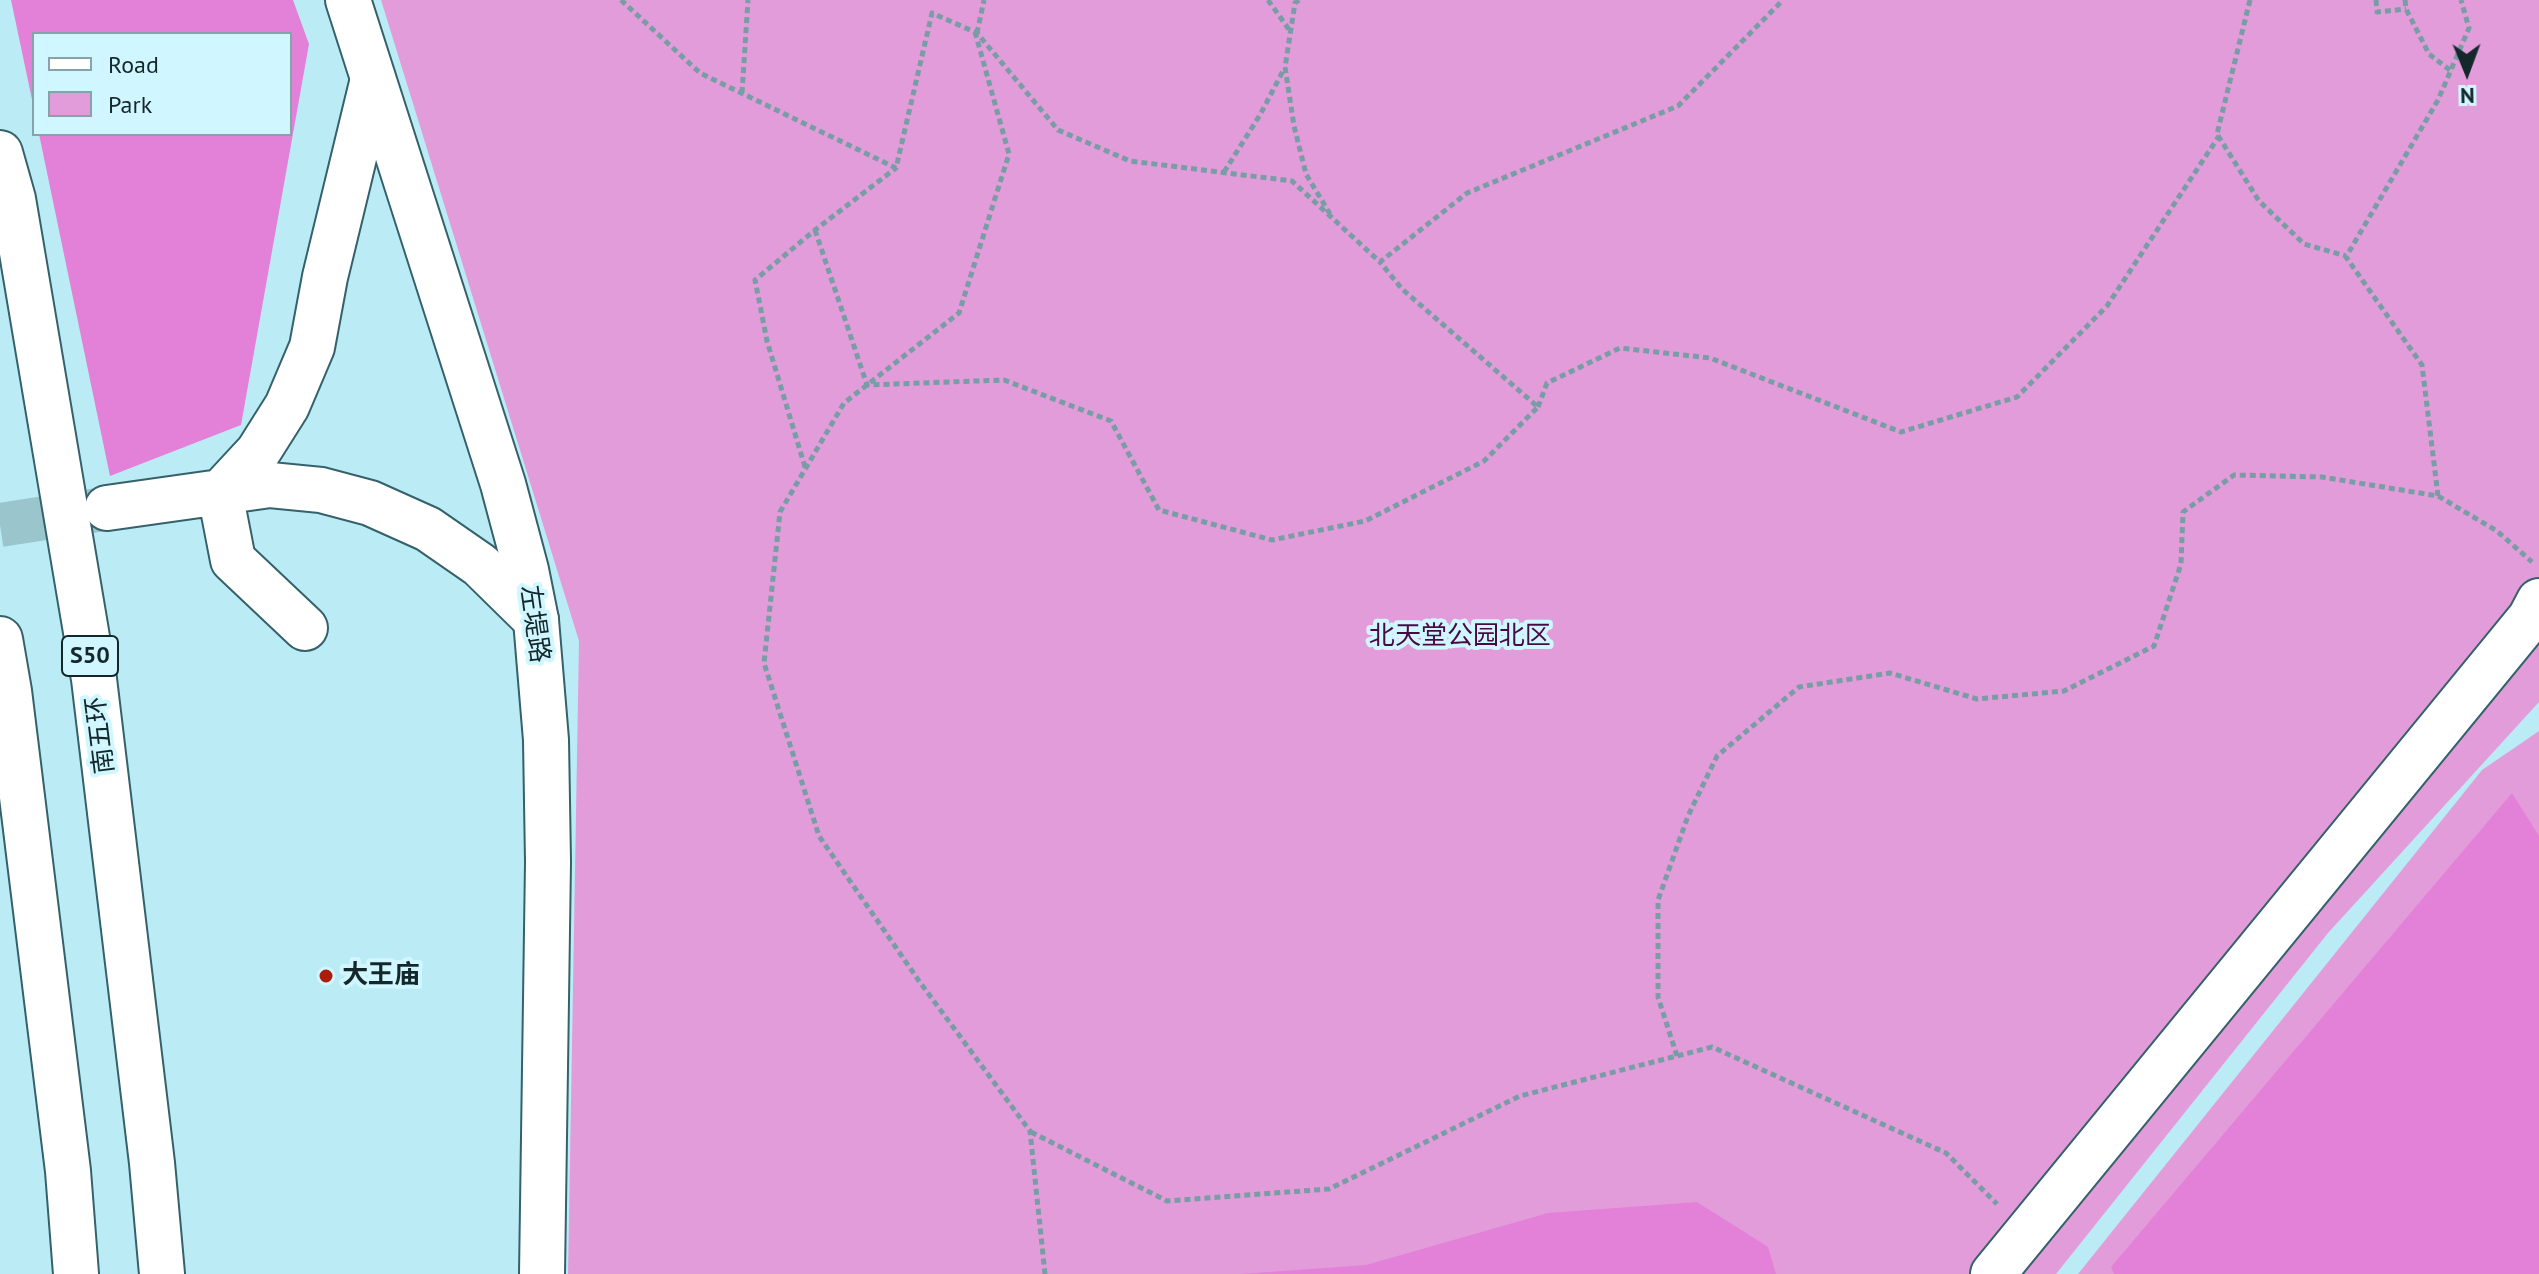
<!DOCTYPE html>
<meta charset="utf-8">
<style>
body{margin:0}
#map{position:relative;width:2539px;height:1274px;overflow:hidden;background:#bbecf5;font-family:"PT Sans",sans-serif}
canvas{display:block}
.legend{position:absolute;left:32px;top:32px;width:260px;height:104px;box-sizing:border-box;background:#d0f7ff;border:2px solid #85a4aa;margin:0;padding:10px 14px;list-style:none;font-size:24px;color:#14272a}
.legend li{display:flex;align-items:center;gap:16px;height:40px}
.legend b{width:40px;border:2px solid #85a4aa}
.north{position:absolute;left:2427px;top:32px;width:80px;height:80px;-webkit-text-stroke:6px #d0f7ff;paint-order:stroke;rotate:179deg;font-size:22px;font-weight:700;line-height:32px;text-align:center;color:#14272a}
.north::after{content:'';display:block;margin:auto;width:28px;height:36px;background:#14272a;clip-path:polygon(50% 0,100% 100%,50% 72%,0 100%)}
</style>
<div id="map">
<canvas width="2539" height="1274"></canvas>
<ul class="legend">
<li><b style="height:10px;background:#fff"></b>Road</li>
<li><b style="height:22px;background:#e39cda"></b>Park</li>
</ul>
<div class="north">N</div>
</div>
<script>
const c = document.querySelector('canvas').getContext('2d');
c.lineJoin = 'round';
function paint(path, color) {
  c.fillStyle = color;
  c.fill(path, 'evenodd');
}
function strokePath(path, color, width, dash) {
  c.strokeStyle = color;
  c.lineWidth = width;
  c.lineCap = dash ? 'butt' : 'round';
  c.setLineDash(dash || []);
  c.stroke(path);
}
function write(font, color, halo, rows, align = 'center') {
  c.font = font + ' "PT Sans","Noto Sans SC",sans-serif';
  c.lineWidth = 8;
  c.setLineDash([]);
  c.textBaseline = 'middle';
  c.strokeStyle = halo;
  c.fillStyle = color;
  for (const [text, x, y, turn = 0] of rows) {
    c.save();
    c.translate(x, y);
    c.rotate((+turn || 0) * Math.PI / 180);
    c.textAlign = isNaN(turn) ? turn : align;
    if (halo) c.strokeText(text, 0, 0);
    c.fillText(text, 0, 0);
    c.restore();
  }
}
paint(new Path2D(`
 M 381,0 L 2539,0 L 2539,702 L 2328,933 L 2056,1274 L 568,1274 L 579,641 Z
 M 2539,731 L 2539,1274 L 2078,1274 L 2482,770 Z`), '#e39cda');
paint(new Path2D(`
 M 11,0 L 293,0 L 309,44 L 241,425 L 110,476 L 39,134 L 290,134 L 290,34 L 34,34 L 34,109 Z
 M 2512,793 L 2539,836 L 2539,1274 L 2114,1274 L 2111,1267 Z
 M 1697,1202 L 1768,1247 L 1776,1274 L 1240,1274 L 1366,1265 L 1548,1213 Z`), '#e380d8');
strokePath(new Path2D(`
 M 0,525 L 104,509`), '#9ac5cc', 44, [44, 22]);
const minor = new Path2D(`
 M 220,493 L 258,452 L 287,406 L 312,347 L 325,277 L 373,79
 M 220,493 L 233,560 L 305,628
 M 107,508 L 270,485 L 321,490 L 370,503 L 428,529 L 480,565 L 536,620
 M 1993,1274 L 2530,618 L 2539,601`);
const major = new Path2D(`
 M 348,0 L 503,484 L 526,570 L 536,620 L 546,740 L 548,862 L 542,1274`);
const highway = new Path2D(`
 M 0,153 L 13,199 L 94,679 L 152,1163 L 162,1274
 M 0,639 L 9,691 L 68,1171 L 76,1274`);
strokePath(minor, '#34616a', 48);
strokePath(major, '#34616a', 48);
strokePath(highway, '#34616a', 48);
strokePath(new Path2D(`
 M 621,0 L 700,73 L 896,168 L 932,13 L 977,33 L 1058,130 L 1130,161 L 1292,181 L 1380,262 L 1467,193 L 1678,106 L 1783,0
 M 1268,0 L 1290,31
 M 1299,0 L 1295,3 L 1285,67 L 1294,126 L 1306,174 L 1330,214
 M 2250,0 L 2217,134 L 2259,201 L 2304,244 L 2346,256
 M 2376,0 L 2377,12 L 2406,9
 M 2405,0 L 2406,9 L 2429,54 L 2451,71
 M 975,32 L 1009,154 L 959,313 L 844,403 L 780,512 L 764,663 L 819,836 L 919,981 L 1030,1131 L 1045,1274
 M 977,33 L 984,0
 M 742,93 L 748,0
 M 1224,172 L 1260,115 L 1284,69
 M 815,230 L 867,385 L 1004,380 L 1111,421 L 1159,510 L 1272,540 L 1365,521 L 1484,461 L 1538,407 L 1402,289 L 1380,262
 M 1538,407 L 1547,383 L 1620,348 L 1710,358 L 1901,432 L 2017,397 L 2107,306 L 2219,136
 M 805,467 L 767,341 L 755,280 L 815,230 L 896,168
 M 2438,496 L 2422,365 L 2346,257 L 2438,100 L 2469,28 L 2461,0
 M 1677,1056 L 1658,997 L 1658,900 L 1688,816 L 1717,756 L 1799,687 L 1890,673 L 1977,699 L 2064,691 L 2154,646 L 2181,564 L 2183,512 L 2234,475 L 2322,477 L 2438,496 L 2497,531 L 2532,562
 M 1031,1132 L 1167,1201 L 1329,1189 L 1520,1096 L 1712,1047 L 1946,1153 L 1997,1204`), '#789da4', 5, [6, 4]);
strokePath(minor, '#fff', 44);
strokePath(major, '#fff', 44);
strokePath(highway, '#fff', 44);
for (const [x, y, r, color] of [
 [326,976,8,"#ad1d0a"]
]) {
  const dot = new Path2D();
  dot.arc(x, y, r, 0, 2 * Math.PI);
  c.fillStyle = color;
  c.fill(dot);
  strokePath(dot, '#d0f7ff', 3);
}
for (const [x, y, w] of [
 [90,656,56]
]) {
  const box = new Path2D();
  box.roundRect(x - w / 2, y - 20, w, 40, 6);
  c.fillStyle = '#d0f7ff';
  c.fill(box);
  strokePath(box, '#14272a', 2);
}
write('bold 24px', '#14272a', null, [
 ["S50",90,656]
]);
write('26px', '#14272a', '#d0f7ff', [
 ["左堤路",534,624,82],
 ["南五环",101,735,-97]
]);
write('26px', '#480a44', '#d0f7ff', [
 ["北天堂公园北区",1460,637]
]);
write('bold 26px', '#14272a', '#d0f7ff', [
 ["大王庙",342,976]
], 'left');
</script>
